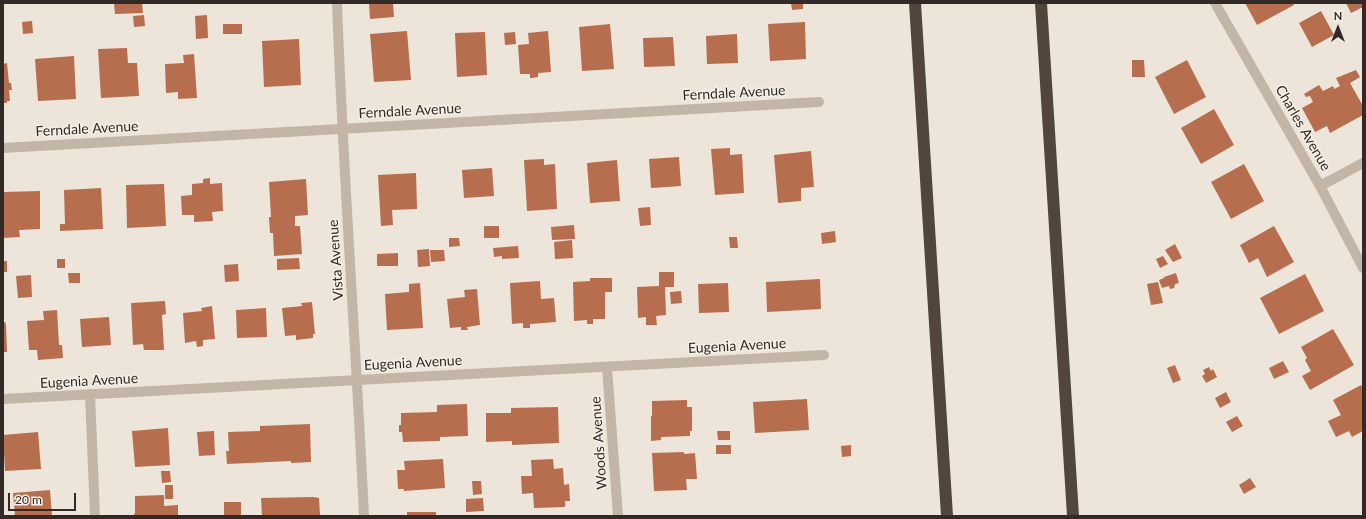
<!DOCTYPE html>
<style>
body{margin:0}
#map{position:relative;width:1366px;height:519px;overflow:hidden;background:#ede5d9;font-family:Lato,sans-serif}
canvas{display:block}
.frame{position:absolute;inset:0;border:4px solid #312a26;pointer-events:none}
.north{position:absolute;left:1318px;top:8px;width:40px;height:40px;-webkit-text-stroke:3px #f6efe5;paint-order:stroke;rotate:0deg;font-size:11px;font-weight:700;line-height:16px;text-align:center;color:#312a26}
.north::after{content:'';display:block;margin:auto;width:14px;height:18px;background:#312a26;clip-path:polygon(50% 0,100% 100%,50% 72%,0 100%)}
.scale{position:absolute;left:8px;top:493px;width:68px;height:18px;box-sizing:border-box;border:2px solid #312a26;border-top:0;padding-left:5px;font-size:12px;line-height:14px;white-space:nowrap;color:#312a26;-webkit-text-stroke:3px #f6efe5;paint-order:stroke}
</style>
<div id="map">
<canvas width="1366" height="519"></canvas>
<div class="frame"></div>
<div class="north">N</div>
<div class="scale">20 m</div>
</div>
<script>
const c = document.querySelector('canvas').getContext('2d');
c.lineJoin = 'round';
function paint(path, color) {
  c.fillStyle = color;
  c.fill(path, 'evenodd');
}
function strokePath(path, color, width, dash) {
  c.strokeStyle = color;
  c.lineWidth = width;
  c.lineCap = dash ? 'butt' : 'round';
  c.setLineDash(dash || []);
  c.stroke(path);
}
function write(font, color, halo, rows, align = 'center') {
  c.font = font + ' Lato,sans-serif';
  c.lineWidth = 3;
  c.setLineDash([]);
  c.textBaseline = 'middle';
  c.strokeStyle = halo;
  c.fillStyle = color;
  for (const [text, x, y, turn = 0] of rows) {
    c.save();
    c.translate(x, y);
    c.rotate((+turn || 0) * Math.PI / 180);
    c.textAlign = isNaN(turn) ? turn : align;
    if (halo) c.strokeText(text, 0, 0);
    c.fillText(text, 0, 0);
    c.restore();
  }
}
paint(new Path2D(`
 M 114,3 L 142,3 L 143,13 L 115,14 Z
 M 369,3 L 393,3 L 394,17 L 370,19 Z
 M 791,3 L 803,3 L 803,9 L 792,10 Z
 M 1245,3 L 1293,3 L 1294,5 L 1257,25 Z
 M 1346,3 L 1363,3 L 1363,7 L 1351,13 Z
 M 1321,11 L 1334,35 L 1312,47 L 1299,23 Z
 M 144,15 L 145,26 L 134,27 L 133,16 Z
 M 207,15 L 208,38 L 196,39 L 195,16 Z
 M 32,21 L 33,33 L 23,34 L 22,22 Z
 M 805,22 L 806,59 L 770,61 L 768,24 Z
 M 223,24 L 242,24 L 242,34 L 223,34 Z
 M 610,24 L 614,69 L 582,71 L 579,27 Z
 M 407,31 L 411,80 L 374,82 L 370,34 Z
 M 548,31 L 551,72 L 538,73 L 538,77 L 532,78 L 530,78 L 530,74 L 520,74 L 518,45 L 529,44 L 528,33 Z
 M 485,32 L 487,75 L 457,77 L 455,33 Z
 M 515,32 L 516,44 L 505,45 L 504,33 Z
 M 737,34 L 738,63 L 707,64 L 706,36 Z
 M 673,37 L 675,66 L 644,67 L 643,38 Z
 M 299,39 L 301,85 L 264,87 L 262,41 Z
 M 127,48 L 128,63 L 137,63 L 139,96 L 101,98 L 98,49 Z
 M 194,54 L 197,98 L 178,99 L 178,92 L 166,93 L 165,64 L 184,63 L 183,55 Z
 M 74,56 L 76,99 L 38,101 L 35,59 Z
 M 1132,60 L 1144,60 L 1145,77 L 1132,77 Z
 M 1187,60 L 1206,97 L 1174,114 L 1155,77 Z
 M 7,63 L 9,83 L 11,83 L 12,90 L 9,90 L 10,101 L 7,101 L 7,103 L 3,103 L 3,64 Z
 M 1356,70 L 1360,77 L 1350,83 L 1363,106 L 1363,115 L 1330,133 L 1327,126 L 1315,132 L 1302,108 L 1313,102 L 1310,96 L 1306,97 L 1304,94 L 1319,85 L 1323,91 L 1333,86 L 1334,89 L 1340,86 L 1336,78 Z
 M 1214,109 L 1234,145 L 1201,164 L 1181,128 Z
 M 730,148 L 730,155 L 742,154 L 744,193 L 715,195 L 711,149 Z
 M 811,151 L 814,187 L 801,188 L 801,201 L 778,203 L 774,155 Z
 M 679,157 L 681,186 L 651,188 L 649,159 Z
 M 544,159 L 544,165 L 555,164 L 557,209 L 527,211 L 524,160 Z
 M 617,160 L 620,201 L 590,203 L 587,163 Z
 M 1244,164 L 1264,201 L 1231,219 L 1211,182 Z
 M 492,168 L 494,196 L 464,198 L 462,170 Z
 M 416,173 L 417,209 L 392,210 L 393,225 L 381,226 L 378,175 Z
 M 210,178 L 210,184 L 222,183 L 223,211 L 212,212 L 213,221 L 194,222 L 194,215 L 182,215 L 181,196 L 192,195 L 192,184 L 203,183 L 203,179 Z
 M 306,179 L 308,215 L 295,216 L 295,226 L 300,226 L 302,254 L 274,256 L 273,233 L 270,233 L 269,217 L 271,217 L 269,182 Z
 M 164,184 L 166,226 L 127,228 L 126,185 Z
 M 101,188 L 103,229 L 60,231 L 60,224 L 65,224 L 64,190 Z
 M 40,191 L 40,229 L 19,230 L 20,237 L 3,238 L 3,192 Z
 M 650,207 L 651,225 L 640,226 L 638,208 Z
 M 574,225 L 575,239 L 552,240 L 551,227 Z
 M 484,226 L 499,226 L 499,238 L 484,238 Z
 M 1274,226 L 1294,262 L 1267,277 L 1258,258 L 1249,263 L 1240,245 Z
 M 835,231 L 836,242 L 822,244 L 821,233 Z
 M 729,237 L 737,237 L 738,248 L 730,248 Z
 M 449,238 L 459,238 L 460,246 L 449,247 Z
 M 572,240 L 573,258 L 555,259 L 554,242 Z
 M 1175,244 L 1182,258 L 1173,262 L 1165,250 Z
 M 518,246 L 519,258 L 502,259 L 502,256 L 494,257 L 493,248 Z
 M 429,249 L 430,266 L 418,267 L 417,250 Z
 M 430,250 L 444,250 L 445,261 L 431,262 Z
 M 398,253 L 398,266 L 377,266 L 377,254 Z
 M 1163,256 L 1168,264 L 1160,268 L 1156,259 Z
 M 299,258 L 300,269 L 277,270 L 277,259 Z
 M 57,259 L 65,259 L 65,268 L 57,268 Z
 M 3,261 L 7,261 L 7,272 L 3,272 Z
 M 238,264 L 239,281 L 225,282 L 224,265 Z
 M 659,272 L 674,272 L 674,287 L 665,287 L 666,315 L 656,316 L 657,325 L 646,325 L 646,317 L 638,318 L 637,287 L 659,286 Z
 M 68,273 L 80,273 L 80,283 L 69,283 Z
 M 1176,273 L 1179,283 L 1175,284 L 1174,288 L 1170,289 L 1169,286 L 1162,288 L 1159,280 L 1164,278 L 1164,277 Z
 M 1305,274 L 1324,311 L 1279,334 L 1260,298 Z
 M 31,275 L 32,297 L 18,298 L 16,276 Z
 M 590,278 L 612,278 L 612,292 L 605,292 L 605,319 L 593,319 L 593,324 L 587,324 L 587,320 L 574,321 L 573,282 L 590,281 Z
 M 820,279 L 821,309 L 767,312 L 766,282 Z
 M 540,281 L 541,299 L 554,298 L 556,322 L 530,324 L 530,328 L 523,328 L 523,323 L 512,324 L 510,283 Z
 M 1158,282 L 1163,303 L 1151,305 L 1147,284 Z
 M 420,283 L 423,328 L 387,330 L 385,294 L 409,292 L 409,284 Z
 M 728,283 L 729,312 L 699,313 L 698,284 Z
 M 477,289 L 480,325 L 467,327 L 468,330 L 461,330 L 461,327 L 450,328 L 447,299 L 465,297 L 464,290 Z
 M 681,291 L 682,303 L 671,304 L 670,292 Z
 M 165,301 L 166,314 L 162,315 L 164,350 L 144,350 L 143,344 L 133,345 L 131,303 Z
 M 312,302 L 315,334 L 313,334 L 313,338 L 296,340 L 296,335 L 285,336 L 282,308 L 302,306 L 301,303 Z
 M 212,306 L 215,339 L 203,340 L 203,346 L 197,347 L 196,341 L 185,343 L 183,313 L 202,311 L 201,308 Z
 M 266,308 L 267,337 L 237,338 L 236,310 Z
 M 57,310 L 59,345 L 62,345 L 63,358 L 38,360 L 37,350 L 29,350 L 27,321 L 44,320 L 43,311 Z
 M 109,317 L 111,345 L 82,347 L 80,319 Z
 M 3,322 L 5,322 L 6,324 L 7,352 L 3,352 Z
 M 1333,329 L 1354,365 L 1310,390 L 1302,376 L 1311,371 L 1305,360 L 1307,358 L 1301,347 Z
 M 1283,361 L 1289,372 L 1274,379 L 1269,368 Z
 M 1175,365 L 1181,380 L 1173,383 L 1167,368 Z
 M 1209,367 L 1211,371 L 1213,369 L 1217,377 L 1206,383 L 1202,376 L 1205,374 L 1203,370 Z
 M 1361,385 L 1363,389 L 1363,431 L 1352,437 L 1349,431 L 1336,437 L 1328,421 L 1341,415 L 1333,400 Z
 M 1226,392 L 1231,402 L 1220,408 L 1215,398 Z
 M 807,399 L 809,430 L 755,433 L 753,402 Z
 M 687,400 L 687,407 L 692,407 L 692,431 L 690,431 L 690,436 L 661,437 L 661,440 L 651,441 L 651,416 L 652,416 L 652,401 Z
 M 467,404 L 468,436 L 440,437 L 440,441 L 403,442 L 402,432 L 399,432 L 399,425 L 401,425 L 401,413 L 437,412 L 437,405 Z
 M 558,407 L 559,443 L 512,445 L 512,441 L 486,442 L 486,413 L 511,413 L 511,408 Z
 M 1237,416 L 1243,426 L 1232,432 L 1226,422 Z
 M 310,424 L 311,462 L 291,463 L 291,461 L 227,464 L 226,451 L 229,451 L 228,432 L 260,431 L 260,426 Z
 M 168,428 L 170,465 L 135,467 L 132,431 Z
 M 214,431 L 215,455 L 199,456 L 197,432 Z
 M 717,431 L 730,431 L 730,440 L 718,440 Z
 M 38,432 L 41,469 L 5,471 L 3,435 Z
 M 716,445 L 731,445 L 731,454 L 716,454 Z
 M 851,445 L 851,456 L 842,457 L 841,446 Z
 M 684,452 L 684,454 L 695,453 L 697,479 L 686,479 L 687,490 L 654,491 L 652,453 Z
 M 443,459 L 445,488 L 404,491 L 404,489 L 398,489 L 397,470 L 405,470 L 404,461 Z
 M 553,459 L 554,469 L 563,468 L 564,485 L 569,484 L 570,501 L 565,501 L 565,507 L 534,508 L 533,493 L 522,494 L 521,476 L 532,476 L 531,460 Z
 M 161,471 L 170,471 L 171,482 L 162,483 Z
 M 1250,478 L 1256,487 L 1244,494 L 1239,485 Z
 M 472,481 L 481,481 L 482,494 L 473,495 Z
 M 165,485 L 173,485 L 173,499 L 165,499 Z
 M 50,490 L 52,516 L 15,516 L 13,493 Z
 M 164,495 L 164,506 L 178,505 L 178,516 L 133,516 L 135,513 L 135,496 Z
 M 313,497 L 319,498 L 320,515 L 262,516 L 261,498 Z
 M 483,498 L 484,511 L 466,512 L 466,499 Z
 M 224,502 L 241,502 L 241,516 L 224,516 Z
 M 407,512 L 436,512 L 436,516 L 407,516 Z`), '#b76e4e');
strokePath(new Path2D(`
 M 337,3 C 343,174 356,345 364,516
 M 1215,3 L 1320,186 L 1363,268
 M 3,148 L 819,102
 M 1320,186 L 1363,163
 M 607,367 L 618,516
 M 90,394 L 95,516
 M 3,399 L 824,355`), '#c4b6a7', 10);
strokePath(new Path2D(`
 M 915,3 L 947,516
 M 1041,3 L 1073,516`), '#51453e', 12);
write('14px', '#312a26', '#f6efe5', [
 ["Ferndale Avenue",734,93,-3],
 ["Ferndale Avenue",410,111,-3],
 ["Charles Avenue",1303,128,60],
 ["Ferndale Avenue",87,129,-3],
 ["Vista Avenue",336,260,-94],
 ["Eugenia Avenue",737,346,-3],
 ["Eugenia Avenue",413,363,-3],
 ["Eugenia Avenue",89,381,-3],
 ["Woods Avenue",599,443,-94]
]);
</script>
